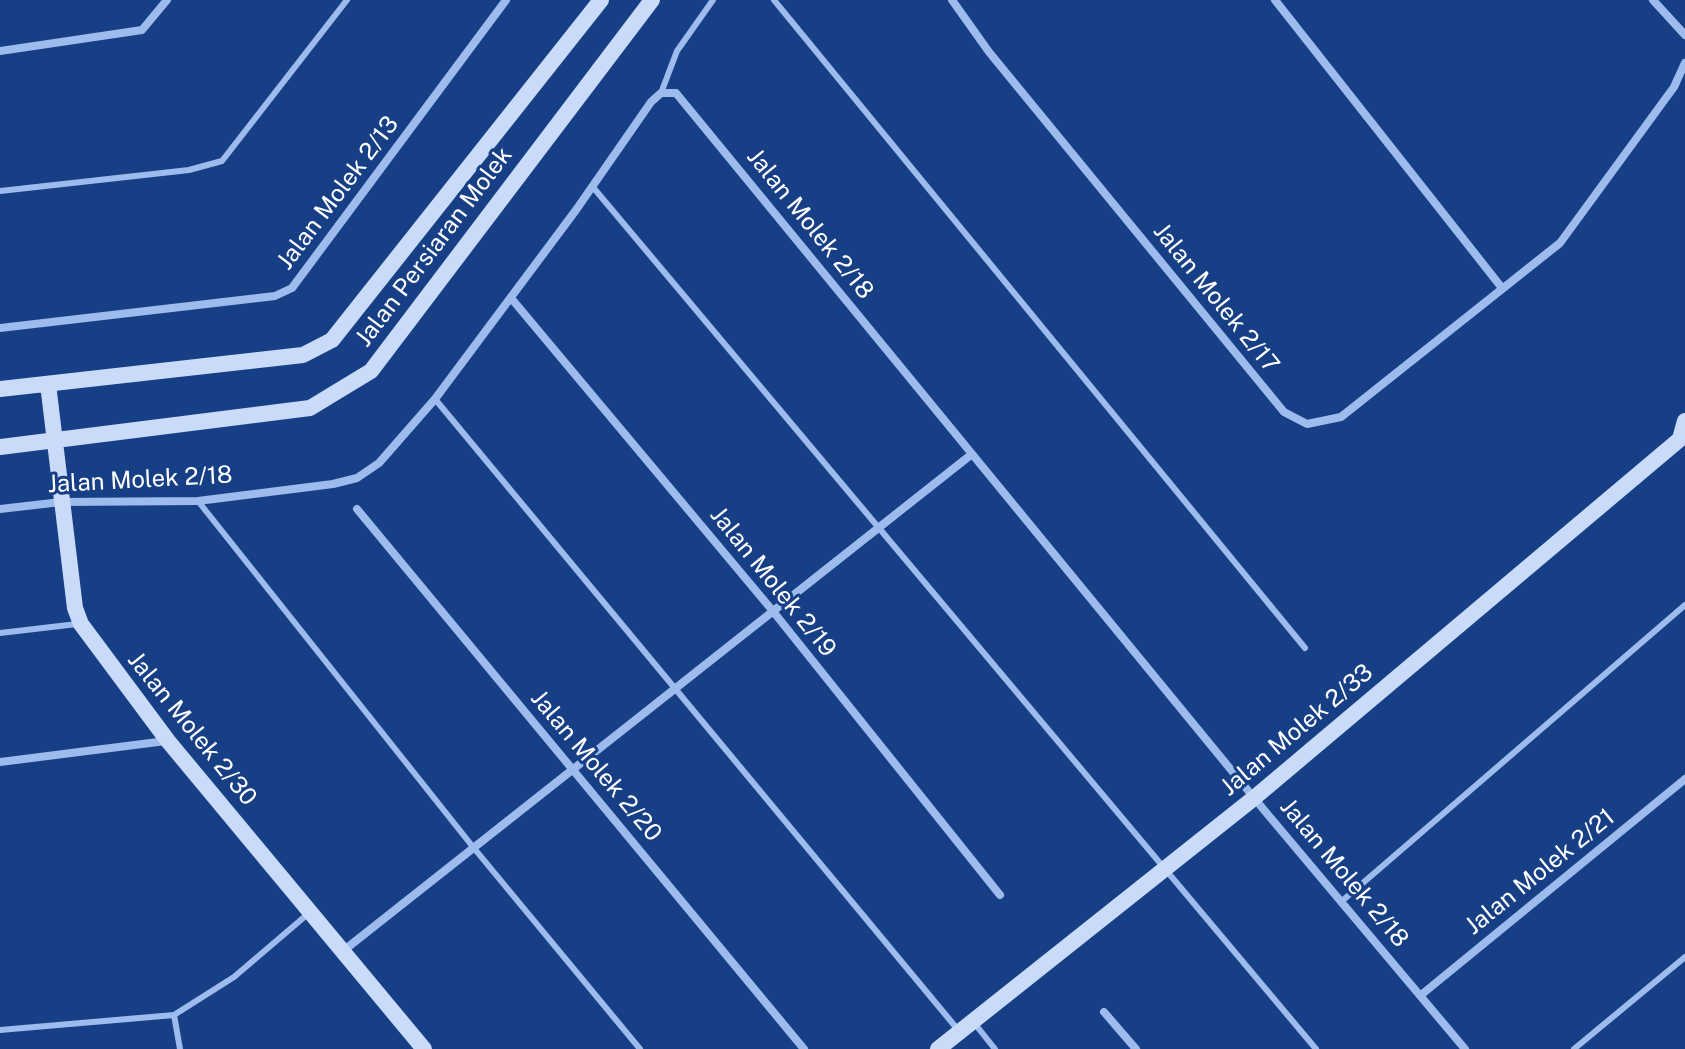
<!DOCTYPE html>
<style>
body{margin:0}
canvas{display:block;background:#173f86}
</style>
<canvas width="1685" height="1049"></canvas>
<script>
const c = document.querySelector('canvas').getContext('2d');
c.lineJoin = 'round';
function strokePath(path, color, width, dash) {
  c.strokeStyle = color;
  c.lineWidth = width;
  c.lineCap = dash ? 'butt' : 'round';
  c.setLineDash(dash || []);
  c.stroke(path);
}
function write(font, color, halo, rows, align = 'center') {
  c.font = font + ' "Public Sans",sans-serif';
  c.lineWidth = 6;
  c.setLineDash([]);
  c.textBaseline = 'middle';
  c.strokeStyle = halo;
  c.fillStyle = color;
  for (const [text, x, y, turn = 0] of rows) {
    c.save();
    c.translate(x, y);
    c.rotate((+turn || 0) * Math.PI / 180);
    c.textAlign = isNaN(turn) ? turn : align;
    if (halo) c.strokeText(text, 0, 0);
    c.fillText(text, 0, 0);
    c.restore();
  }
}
strokePath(new Path2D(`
 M 774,0 L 1305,648
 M 661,93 L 677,51 L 713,0
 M 592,186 L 1316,1049
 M 0,191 L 189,170 L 222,161 L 347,0
 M 435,399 L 959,1031
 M 198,501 L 473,847 L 640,1049
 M 0,633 L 77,624
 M 1342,901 L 1685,605
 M 174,1015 L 180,1049
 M 975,1024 L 995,1049
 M 0,1030 L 174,1015 L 234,977 L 309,913
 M 1574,1049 L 1685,957`), '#9dbbed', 6);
strokePath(new Path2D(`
 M 952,0 L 989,52 L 1284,412 L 1307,424 L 1341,417 L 1560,243 L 1674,87 L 1685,63
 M 1275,0 L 1502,288
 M 1653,0 L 1685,35
 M 0,51 L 142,30 L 167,0
 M 511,298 L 772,610 L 1000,895
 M 0,328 L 275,296 L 292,288 L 506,0
 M 0,509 L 61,502 L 198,501 L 333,484 L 357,478 L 379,463 L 435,399 L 576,210 L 651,102 L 661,93 L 676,93 L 1264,810 L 1465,1049
 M 357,509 L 804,1049
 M 0,762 L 166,741
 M 343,951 L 972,454
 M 1421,995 L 1685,779
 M 1104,1012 L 1136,1049`), '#9dbbed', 8);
strokePath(new Path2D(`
 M 48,384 L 75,608 L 81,624 L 168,741 L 424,1049
 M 0,389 L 303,355 L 332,340 L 601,0
 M 1680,439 L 1685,421
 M 0,447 L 310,408 L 371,371 L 652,0
 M 938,1049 L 1254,798 L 1680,439`), '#c9dbf9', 16);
write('24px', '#fff', '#173f86', [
 ["Jalan Molek 2/13",338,193,-53],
 ["Jalan Molek 2/18",810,224,51],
 ["Jalan Persiaran Molek",434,247,-53],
 ["Jalan Molek 2/17",1216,298,51],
 ["Jalan Molek 2/18",140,480,-3],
 ["Jalan Molek 2/19",773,582,51],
 ["Jalan Molek 2/30",192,729,51],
 ["Jalan Molek 2/33",1297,730,-40],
 ["Jalan Molek 2/20",596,766,50],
 ["Jalan Molek 2/21",1540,872,-39],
 ["Jalan Molek 2/18",1344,873,50]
]);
</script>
